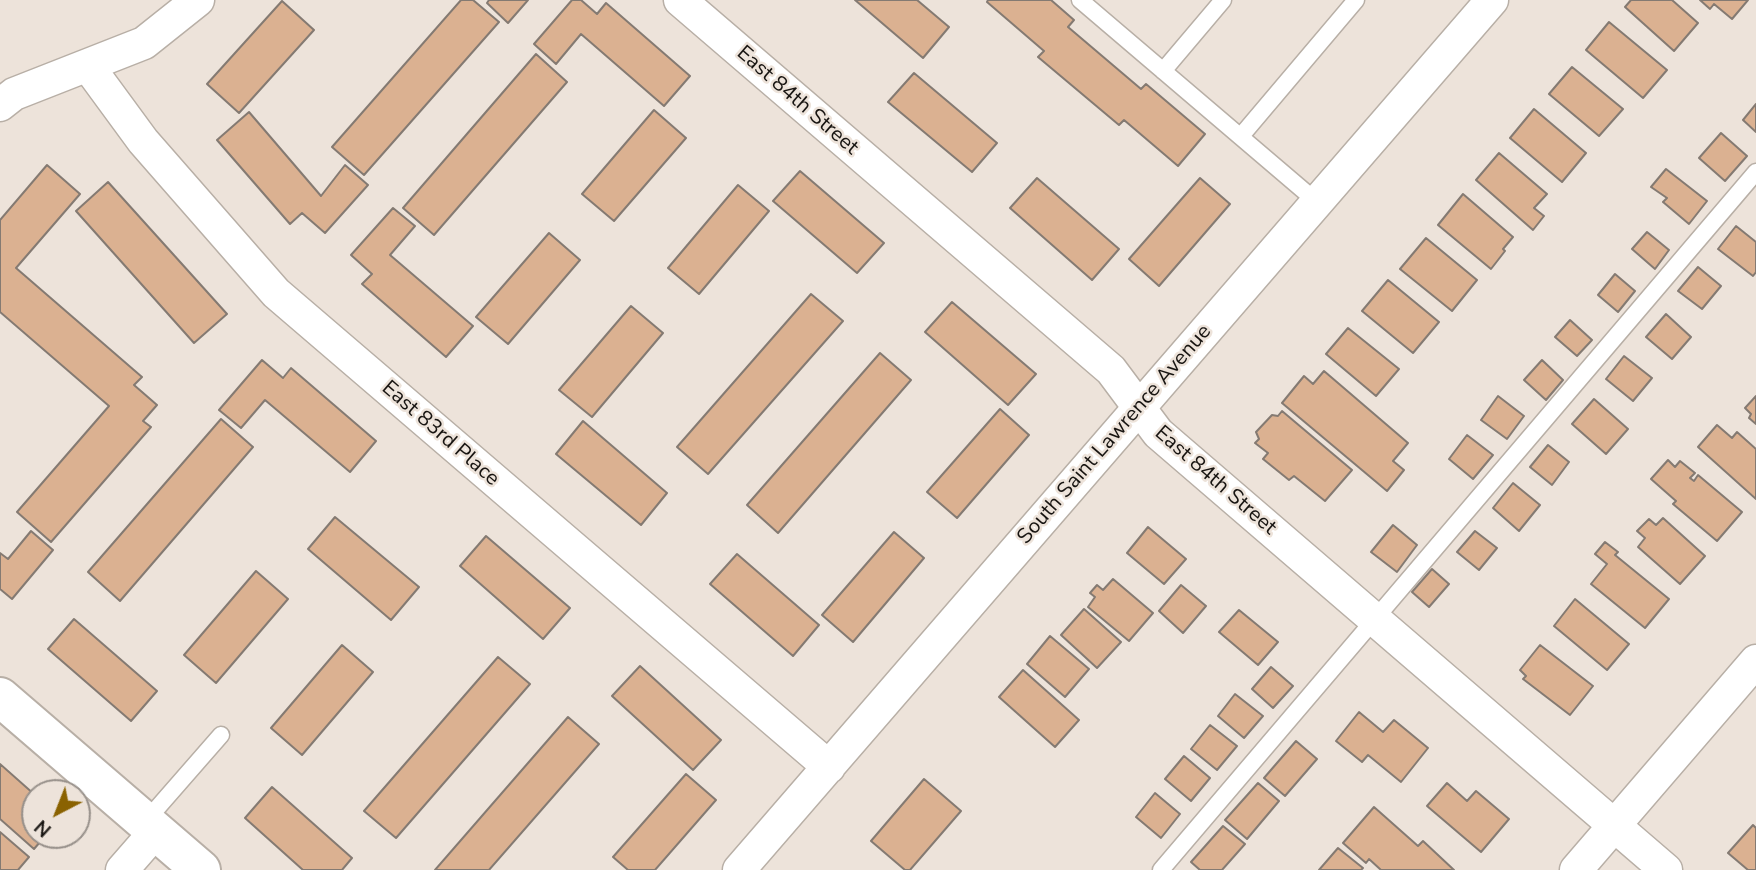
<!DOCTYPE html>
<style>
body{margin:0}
#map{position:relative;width:1756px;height:870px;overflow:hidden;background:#ede3da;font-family:"Nunito Sans",sans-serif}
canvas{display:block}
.north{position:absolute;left:21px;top:779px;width:70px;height:70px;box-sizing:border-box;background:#ede3da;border:2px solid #97908a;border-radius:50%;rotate:222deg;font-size:19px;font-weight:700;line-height:28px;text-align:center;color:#171411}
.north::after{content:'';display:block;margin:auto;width:24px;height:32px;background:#8a6201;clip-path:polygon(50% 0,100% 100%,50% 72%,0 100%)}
</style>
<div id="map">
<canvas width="1756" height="870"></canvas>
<div class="north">N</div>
</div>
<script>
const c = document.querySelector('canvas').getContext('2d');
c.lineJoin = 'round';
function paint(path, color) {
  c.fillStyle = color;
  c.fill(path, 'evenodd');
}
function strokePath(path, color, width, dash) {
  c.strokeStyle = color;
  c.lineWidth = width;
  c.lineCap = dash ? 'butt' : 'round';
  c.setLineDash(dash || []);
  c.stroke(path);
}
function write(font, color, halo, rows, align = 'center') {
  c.font = font + ' "Nunito Sans",sans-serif';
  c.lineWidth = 5;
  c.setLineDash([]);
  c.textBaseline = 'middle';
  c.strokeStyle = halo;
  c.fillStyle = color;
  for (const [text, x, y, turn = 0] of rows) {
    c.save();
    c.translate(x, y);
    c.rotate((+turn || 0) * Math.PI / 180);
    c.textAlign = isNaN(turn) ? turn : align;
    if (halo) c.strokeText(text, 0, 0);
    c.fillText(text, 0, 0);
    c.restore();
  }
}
const building = new Path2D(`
 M 461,0 L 473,0 L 499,22 L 364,175 L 332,147 Z
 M 489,0 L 528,0 L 508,23 L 487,3 Z
 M 572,0 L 581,0 L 597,14 L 606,3 L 690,76 L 664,106 L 581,34 L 556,64 L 534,44 Z
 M 855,0 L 917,0 L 949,27 L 923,58 Z
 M 988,0 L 1051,0 L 1074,20 L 1068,27 L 1141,89 L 1146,84 L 1205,134 L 1178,166 L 1124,120 L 1119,125 L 1038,57 L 1044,51 L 987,2 Z
 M 1631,0 L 1672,0 L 1698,23 L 1674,51 L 1625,7 Z
 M 1700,0 L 1748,0 L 1732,19 L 1714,4 L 1710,9 Z
 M 282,1 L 314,30 L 239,113 L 207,84 Z
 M 1609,22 L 1667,70 L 1643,98 L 1586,50 Z
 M 536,54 L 567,82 L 434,235 L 403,208 Z
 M 1572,67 L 1623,109 L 1599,136 L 1549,94 Z
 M 914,73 L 997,143 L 972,172 L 888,102 Z
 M 1756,104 L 1756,132 L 1743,120 Z
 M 1534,109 L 1586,153 L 1562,182 L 1510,138 Z
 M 654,110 L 686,138 L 614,221 L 582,194 Z
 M 249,112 L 321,196 L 345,165 L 368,185 L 325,233 L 302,213 L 290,224 L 217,140 Z
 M 1721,133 L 1747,156 L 1725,181 L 1699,158 Z
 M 1499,153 L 1547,194 L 1534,208 L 1544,216 L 1533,230 L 1476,180 Z
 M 47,165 L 80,194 L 16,268 L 142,377 L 134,385 L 157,405 L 143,421 L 151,427 L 51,542 L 17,512 L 109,406 L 0,312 L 0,220 Z
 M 1666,169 L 1707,201 L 1689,224 L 1663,202 L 1667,198 L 1651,187 Z
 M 800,171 L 884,243 L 857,273 L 773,201 Z
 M 1037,178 L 1119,249 L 1092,280 L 1010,208 Z
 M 1200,178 L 1230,204 L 1159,286 L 1129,259 Z
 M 108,182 L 227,314 L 194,343 L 76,211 Z
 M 738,185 L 769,211 L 699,294 L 668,268 Z
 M 1463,194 L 1513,237 L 1503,249 L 1505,251 L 1491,269 L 1438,225 Z
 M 393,208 L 415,226 L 390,255 L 473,326 L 446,357 L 362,284 L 372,274 L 351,255 Z
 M 1736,226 L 1756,242 L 1756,272 L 1753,276 L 1718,249 Z
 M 1647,232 L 1669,250 L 1655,269 L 1632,249 Z
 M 549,233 L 580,260 L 508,344 L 476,317 Z
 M 1426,238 L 1477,280 L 1452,311 L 1400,269 Z
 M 1698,267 L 1721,286 L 1702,309 L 1678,291 Z
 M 1615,274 L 1635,291 L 1618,312 L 1598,295 Z
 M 1388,280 L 1439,322 L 1413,353 L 1362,311 Z
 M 811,294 L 843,321 L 708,474 L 677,447 Z
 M 952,302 L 1036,374 L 1008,405 L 925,332 Z
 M 631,306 L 663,333 L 592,417 L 559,390 Z
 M 1666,314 L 1691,337 L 1672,359 L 1646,337 Z
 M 1570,320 L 1592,340 L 1577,356 L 1555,337 Z
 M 1348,328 L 1399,369 L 1376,396 L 1326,354 Z
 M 880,353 L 911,380 L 778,533 L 747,505 Z
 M 1624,356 L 1652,378 L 1633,401 L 1606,379 Z
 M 262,360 L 283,378 L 291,368 L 376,441 L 350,472 L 265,400 L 241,428 L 219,410 Z
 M 1542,360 L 1563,380 L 1546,400 L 1524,380 Z
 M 1324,371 L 1408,443 L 1393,461 L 1404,470 L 1387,491 L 1282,403 L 1304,376 L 1313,384 Z
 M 1498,396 L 1524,416 L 1507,439 L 1481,420 Z
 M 1756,396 L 1756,424 L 1749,418 L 1751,414 L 1745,408 Z
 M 1594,399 L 1628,429 L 1606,454 L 1572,424 Z
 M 1000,409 L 1029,435 L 957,518 L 927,492 Z
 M 1282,411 L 1352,470 L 1325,501 L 1294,476 L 1289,480 L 1263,459 L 1268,453 L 1255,443 L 1259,439 L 1256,432 L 1272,415 L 1278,416 Z
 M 221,419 L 253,447 L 120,601 L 88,572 Z
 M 583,421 L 667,493 L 641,525 L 556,454 Z
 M 1717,425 L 1732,438 L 1737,432 L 1756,449 L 1756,499 L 1698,447 Z
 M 1467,435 L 1493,455 L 1473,479 L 1449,459 Z
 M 1548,445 L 1569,462 L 1552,485 L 1530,467 Z
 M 1668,460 L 1675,467 L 1680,461 L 1695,473 L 1690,478 L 1694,481 L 1698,475 L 1742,512 L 1717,541 L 1673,504 L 1676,501 L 1651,479 Z
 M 1513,483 L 1540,505 L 1519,531 L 1493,508 Z
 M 335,517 L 419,587 L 391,620 L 308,549 Z
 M 1663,518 L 1705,556 L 1680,584 L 1638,547 L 1645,538 L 1637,531 L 1649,519 L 1656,525 Z
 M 1393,525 L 1417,545 L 1397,572 L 1371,552 Z
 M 1148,527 L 1186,559 L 1164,584 L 1127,553 Z
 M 31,531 L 53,550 L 12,599 L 0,589 L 0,553 L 8,559 Z
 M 1475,531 L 1497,548 L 1479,570 L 1457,552 Z
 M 894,532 L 924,558 L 853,642 L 822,615 Z
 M 486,536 L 570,608 L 543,639 L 460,566 Z
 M 1605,542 L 1618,552 L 1615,555 L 1669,599 L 1645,628 L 1591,584 L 1607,564 L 1595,554 Z
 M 737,554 L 819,625 L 793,656 L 710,584 Z
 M 1432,569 L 1449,584 L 1429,607 L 1412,592 Z
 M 256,571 L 288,599 L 216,683 L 184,655 Z
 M 1113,579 L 1153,613 L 1129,641 L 1088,607 L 1095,597 L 1090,593 L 1097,585 L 1103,590 Z
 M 1181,585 L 1206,606 L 1183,633 L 1159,611 Z
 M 1575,599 L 1629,644 L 1607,670 L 1554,626 Z
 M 1084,609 L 1121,642 L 1097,668 L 1061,635 Z
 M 1239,610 L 1278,642 L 1258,665 L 1219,632 Z
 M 74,619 L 157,691 L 131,721 L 48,649 Z
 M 1050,636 L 1089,669 L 1065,697 L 1027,664 Z
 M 342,645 L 373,672 L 302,755 L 271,728 Z
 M 1540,645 L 1593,686 L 1570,715 L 1523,679 L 1526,676 L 1520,670 Z
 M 498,657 L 530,684 L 396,838 L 364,811 Z
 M 640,666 L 721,740 L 693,770 L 612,696 Z
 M 1271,667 L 1293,686 L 1273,708 L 1252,689 Z
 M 1023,670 L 1079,720 L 1055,747 L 999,697 Z
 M 1235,694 L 1263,716 L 1244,738 L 1218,716 Z
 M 1359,712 L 1383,732 L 1394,720 L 1428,748 L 1401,782 L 1368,755 L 1362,762 L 1336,741 Z
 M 568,717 L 599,744 L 489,870 L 435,870 Z
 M 1210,725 L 1237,746 L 1217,770 L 1191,749 Z
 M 1296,741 L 1317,759 L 1285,796 L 1264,778 Z
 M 1184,756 L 1210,778 L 1191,801 L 1165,779 Z
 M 0,764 L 35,795 L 35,835 L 46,835 L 34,849 L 0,819 Z
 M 686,774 L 716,800 L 655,870 L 628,870 L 613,857 Z
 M 924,779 L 961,811 L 910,870 L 905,870 L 871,841 Z
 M 1258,783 L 1279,801 L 1247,839 L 1225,820 Z
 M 1447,783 L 1467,801 L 1476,791 L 1509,819 L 1481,852 L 1427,806 Z
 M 272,787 L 352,858 L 342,870 L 303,870 L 245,818 Z
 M 1155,793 L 1180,814 L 1161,838 L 1136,817 Z
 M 1374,807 L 1418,846 L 1423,841 L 1454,870 L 1381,870 L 1369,859 L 1366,863 L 1343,843 Z
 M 1753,825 L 1756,828 L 1756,870 L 1748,870 L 1728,853 Z
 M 1223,826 L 1245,844 L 1222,870 L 1200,870 L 1191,862 Z
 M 0,832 L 29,857 L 18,870 L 0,870 Z
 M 1338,848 L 1363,868 L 1361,870 L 1319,870 Z`);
paint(building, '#dbb191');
strokePath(building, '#847a72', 2);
const service = new Path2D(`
 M 1080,0 L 1317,202
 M 1163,71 L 1223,0
 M 1241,136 L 1356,0
 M 145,822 L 221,735
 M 1161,870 L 1756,172`);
const minor = new Path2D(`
 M 680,0 L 1111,370 L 1158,433 L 1666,870
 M 88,66 L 143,141 L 276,293 L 829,767
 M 0,105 L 14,94 L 144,43 L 198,0
 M 122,870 L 156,831
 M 739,870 L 1492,0
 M 1576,870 L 1756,661`);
const tertiary = new Path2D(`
 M 0,697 L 201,870`);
strokePath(service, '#b8afa6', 19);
strokePath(minor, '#b8afa6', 35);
strokePath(tertiary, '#b8afa6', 42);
strokePath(service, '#fff', 16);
strokePath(minor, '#fff', 32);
strokePath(tertiary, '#fff', 38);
write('21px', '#171411', '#ede3da', [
 ["East 84th Street",797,101,41],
 ["East 83rd Place",440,434,41],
 ["South Saint Lawrence Avenue",1115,435,-49],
 ["East 84th Street",1215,481,41]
]);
</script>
